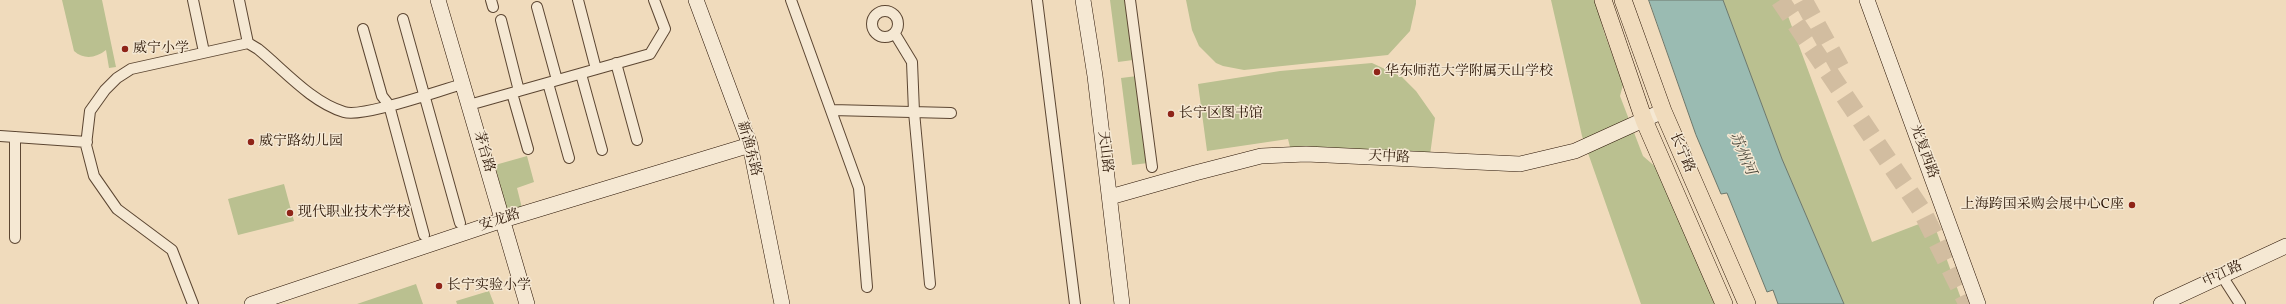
<!DOCTYPE html>
<meta charset="utf-8">
<style>
body{margin:0}
canvas{display:block;background:#f0dbbc}
</style>
<canvas width="2286" height="304"></canvas>
<script>
const c = document.querySelector('canvas').getContext('2d');
c.lineJoin = 'round';
function paint(path, color) {
  c.fillStyle = color;
  c.fill(path, 'evenodd');
}
function strokePath(path, color, width, dash) {
  c.strokeStyle = color;
  c.lineWidth = width;
  c.lineCap = dash ? 'butt' : 'round';
  c.setLineDash(dash || []);
  c.stroke(path);
}
function write(font, color, halo, rows, align = 'center') {
  c.font = font + ' Vollkorn,"Noto Serif SC",serif';
  c.lineWidth = 3;
  c.setLineDash([]);
  c.textBaseline = 'middle';
  c.strokeStyle = halo;
  c.fillStyle = color;
  for (const [text, x, y, turn = 0] of rows) {
    c.save();
    c.translate(x, y);
    c.rotate((+turn || 0) * Math.PI / 180);
    c.textAlign = isNaN(turn) ? turn : align;
    if (halo) c.strokeText(text, 0, 0);
    c.fillText(text, 0, 0);
    c.restore();
  }
}
paint(new Path2D(`
 M 62,0 L 102,0 L 116,67 L 109,68 L 106,50 C 96,58 84,60 74,51 Z
 M 1110,0 L 1126,0 L 1133,60 L 1118,62 Z
 M 1186,0 L 1416,0 L 1416,4 L 1410,31 L 1388,55 L 1244,70 L 1223,66 L 1216,63 L 1199,46 L 1192,30 Z
 M 1551,0 L 1595,0 L 1604,32 L 1623,85 L 1620,96 L 1643,156 L 1658,169 L 1716,304 L 1641,304 L 1582,136 Z
 M 1723,0 L 1782,0 L 1872,242 L 1932,219 L 1963,304 L 1844,304 L 1782,159 Z
 M 1372,63 L 1402,77 L 1416,91 L 1435,118 L 1430,155 L 1290,147 L 1288,139 L 1207,151 L 1198,84 L 1280,71 Z
 M 1137,76 L 1148,163 L 1132,165 L 1121,78 Z
 M 527,156 L 534,182 L 517,188 L 522,208 L 507,212 L 495,165 Z
 M 284,184 L 294,221 L 238,235 L 228,199 Z
 M 416,284 L 423,304 L 357,304 Z
 M 489,291 L 494,304 L 457,304 L 456,301 Z`), '#bac090');
const water = new Path2D(`
 M 1649,0 L 1723,0 L 1782,159 L 1844,304 L 1778,304 L 1773,290 L 1767,292 L 1727,193 L 1721,194 L 1696,135 Z`);
paint(water, '#9abbb2');
strokePath(water, '#6d786c', 1);
strokePath(new Path2D(`
 M 1780,0 L 1922,211 L 1968,304
 M 1803,0 L 1844,75`), '#d2bda0', 19, [19, 10]);
const street = new Path2D(`
 M 193,0 L 204,52
 M 239,0 L 248,43
 M 491,0 L 493,7
 M 578,0 L 596,69
 M 791,0 L 859,188 L 867,287
 M 1037,0 L 1075,304
 M 1130,0 L 1152,167
 M 537,7 L 557,80
 M872 24a13 13 0 1 1 26 0a13 13 0 1 1-26 0Z
 M 403,19 L 460,223
 M 501,20 L 519,91
 M 363,29 L 382,96 L 389,105 L 424,235
 M 895,34 L 912,62 L 914,112 L 930,284
 M 616,63 L 637,140
 M 581,74 L 602,150
 M 548,83 L 569,158
 M 512,93 L 528,149
 M 469,105 L 650,54 L 665,29 L 654,0
 M 832,110 L 951,113
 M 0,136 L 87,142
 M 15,238 L 15,137
 M 2222,276 L 2240,304
 M 193,304 L 172,250 L 117,209 L 94,176 L 86,145 L 90,111 L 105,90 L 117,78 L 131,69 L 248,43 L 258,49 C 284,70 311,102 344,112 C 363,118 440,90 463,84`);
const secondary = new Path2D(`
 M 438,0 L 527,304
 M 696,0 L 750,145 L 782,304
 M 1083,0 L 1095,76 L 1122,304
 M 1867,0 L 1978,304
 M 1110,197 L 1195,173 L 1261,156 L 1306,154 L 1520,164 L 1575,151 L 1663,111
 M 252,304 L 503,220 L 750,145
 M 2161,304 L 2286,246`);
const primary = new Path2D(`
 M 1603,0 L 1644,120 L 1724,304
 M 1623,0 L 1663,111 L 1747,304`);
strokePath(street, '#5c4632', 12);
strokePath(secondary, '#2a1404', 16);
strokePath(primary, '#2a1404', 18);
strokePath(street, '#f5e8d3', 10);
strokePath(secondary, '#f5e8d3', 15);
strokePath(primary, '#f0dbbc', 17);
for (const [x, y, r, color] of [
 [125,49,4,"#8f2418"],
 [1377,72,4,"#8f2418"],
 [1171,114,4,"#8f2418"],
 [251,142,4,"#8f2418"],
 [2132,205,4,"#8f2418"],
 [290,213,4,"#8f2418"],
 [439,286,4,"#8f2418"]
]) {
  const dot = new Path2D();
  dot.arc(x, y, r, 0, 2 * Math.PI);
  c.fillStyle = color;
  c.fill(dot);
  strokePath(dot, '#f5e8d3', 1.5);
}
write('14px', '#2a1404', '#f5e8d3', [
 ["威宁小学",133,49],
 ["华东师范大学附属天山学校",1385,72],
 ["长宁区图书馆",1179,114],
 ["威宁路幼儿园",259,142],
 ["上海跨国采购会展中心C座",2124,205,"right"],
 ["现代职业技术学校",298,213],
 ["长宁实验小学",447,286]
], 'left');
write('14px', '#2a1404', '#f5e8d3', [
 ["新渔东路",748,149,75],
 ["茅台路",483,152,74],
 ["天山路",1104,152,83],
 ["光复西路",1923,152,70],
 ["长宁路",1681,153,67],
 ["天中路",1389,158,3],
 ["安龙路",500,221,-18],
 ["中江路",2223,275,-25]
]);
write('italic 15px', '#514e41', '#f5e8d3', [
 ["苏州河",1741,154,66]
]);
</script>
